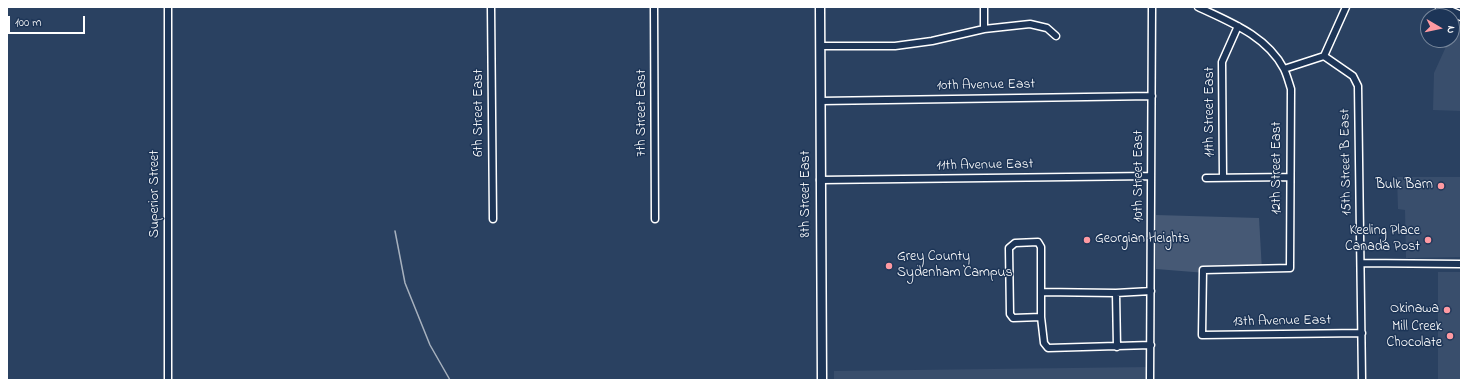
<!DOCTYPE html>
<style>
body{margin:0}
#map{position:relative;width:1468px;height:387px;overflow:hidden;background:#2a4161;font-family:"Indie Flower",sans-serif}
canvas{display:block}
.frame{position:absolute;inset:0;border:8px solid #fff;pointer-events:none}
.north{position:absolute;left:1420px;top:8px;width:40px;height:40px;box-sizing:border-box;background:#1d3557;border:1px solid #77869a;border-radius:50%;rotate:99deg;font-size:11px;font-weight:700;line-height:16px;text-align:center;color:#fff}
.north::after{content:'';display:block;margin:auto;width:14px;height:18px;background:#ff9aa2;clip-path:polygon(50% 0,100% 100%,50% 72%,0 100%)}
.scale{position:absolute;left:8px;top:16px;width:77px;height:18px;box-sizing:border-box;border:2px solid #fff;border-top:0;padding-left:5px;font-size:12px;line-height:14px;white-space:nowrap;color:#fff;-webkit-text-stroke:3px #1d3557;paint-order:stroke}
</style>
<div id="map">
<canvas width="1468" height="387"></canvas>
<div class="frame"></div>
<div class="north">N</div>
<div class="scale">100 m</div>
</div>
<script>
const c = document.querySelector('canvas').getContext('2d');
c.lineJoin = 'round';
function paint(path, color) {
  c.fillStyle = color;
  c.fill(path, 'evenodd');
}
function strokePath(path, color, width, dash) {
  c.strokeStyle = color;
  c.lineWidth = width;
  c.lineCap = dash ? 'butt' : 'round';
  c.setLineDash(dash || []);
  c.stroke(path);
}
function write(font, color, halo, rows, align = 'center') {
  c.font = font + ' "Indie Flower",sans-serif';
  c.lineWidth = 3;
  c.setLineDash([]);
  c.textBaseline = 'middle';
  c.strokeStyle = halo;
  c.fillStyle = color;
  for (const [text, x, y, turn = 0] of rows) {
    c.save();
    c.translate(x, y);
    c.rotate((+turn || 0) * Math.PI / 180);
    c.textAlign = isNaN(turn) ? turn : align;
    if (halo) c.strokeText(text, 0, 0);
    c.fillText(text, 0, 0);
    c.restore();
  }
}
paint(new Path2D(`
 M 1457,23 L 1461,25 L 1461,111 L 1433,110 L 1434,73 L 1449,40 L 1452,40 L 1452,33 Z
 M 1461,177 L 1461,257 L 1406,258 L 1405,210 L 1398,209 L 1397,177 Z
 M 1438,272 L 1461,272 L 1461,380 L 1438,380 Z
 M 1150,367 L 1145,380 L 834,380 L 834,371 Z`), '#394e6c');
paint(new Path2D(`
 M 1156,215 L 1259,218 L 1262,271 L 1206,273 L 1156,269 Z`), '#465975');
strokePath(new Path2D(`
 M 395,231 L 405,283 L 430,345 L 450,380`), '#a7b1be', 1.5);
const minor = new Path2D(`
 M 168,7 L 168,380
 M 491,7 L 493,219
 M 654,7 L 655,219
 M 1198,7 C 1230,22 1267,36 1284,69 C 1287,75 1289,83 1291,89 L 1290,268 L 1203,270 L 1202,335 L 1362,333
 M 984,29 L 984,7
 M 820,46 L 895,46 L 932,41 L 984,29 L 1030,24 L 1047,28 L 1056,36
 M 1324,56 L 1353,76 L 1358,86 L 1362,380
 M 1324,56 L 1346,7
 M 1284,69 L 1324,56
 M 820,101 L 1152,96
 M 1223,176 L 1222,62 L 1238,26
 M 1206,178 L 1290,177
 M 820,180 L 1151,176
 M 1361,263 L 1461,264
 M 1042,292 L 1116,293 L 1151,291
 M 1116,293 L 1117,347
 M 1041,317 L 1013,318 L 1010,314 L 1009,248 L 1015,243 L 1038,242 L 1041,247 L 1041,317 L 1044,343 L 1048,348 L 1151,345
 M 1150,380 L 1152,7`);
const major = new Path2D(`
 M 820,7 L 822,380
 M 1440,7 L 1461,16`);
strokePath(minor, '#fff', 9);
strokePath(major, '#fff', 11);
strokePath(minor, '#1d3557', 6);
strokePath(major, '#1d3557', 8);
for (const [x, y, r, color] of [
 [1441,186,4,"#ff9aa2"],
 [1087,240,4,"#ff9aa2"],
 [1428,240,4,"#ff9aa2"],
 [889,266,4,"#ff9aa2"],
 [1447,310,4,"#ff9aa2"],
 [1450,336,4,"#ff9aa2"]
]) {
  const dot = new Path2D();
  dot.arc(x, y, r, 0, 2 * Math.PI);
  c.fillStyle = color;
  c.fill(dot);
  strokePath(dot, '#1d3557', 1.5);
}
write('14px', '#fff', '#1d3557', [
 ["10th Avenue East",986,86,-1],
 ["11th Street East",1211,112,-90],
 ["6th Street East",480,113,-90],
 ["7th Street East",643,113,-90],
 ["15th Street B East",1347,162,-91],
 ["11th Avenue East",985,166,-1],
 ["12th Street East",1278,168,-90],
 ["10th Street East",1140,176,-90],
 ["Superior Street",156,194,-90],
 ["8th Street East",807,194,-90],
 ["13th Avenue East",1282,322,-1]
]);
write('14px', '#fff', '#1d3557', [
 ["Bulk Barn",1433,186],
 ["Keeling Place",1420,232],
 ["Canada Post",1420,248],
 ["Georgian Heights",1095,240,"left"],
 ["Grey County",897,258,"left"],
 ["Sydenham Campus",897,274,"left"],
 ["Okinawa",1439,310],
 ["Mill Creek",1442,328],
 ["Chocolate",1442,344]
], 'right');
</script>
